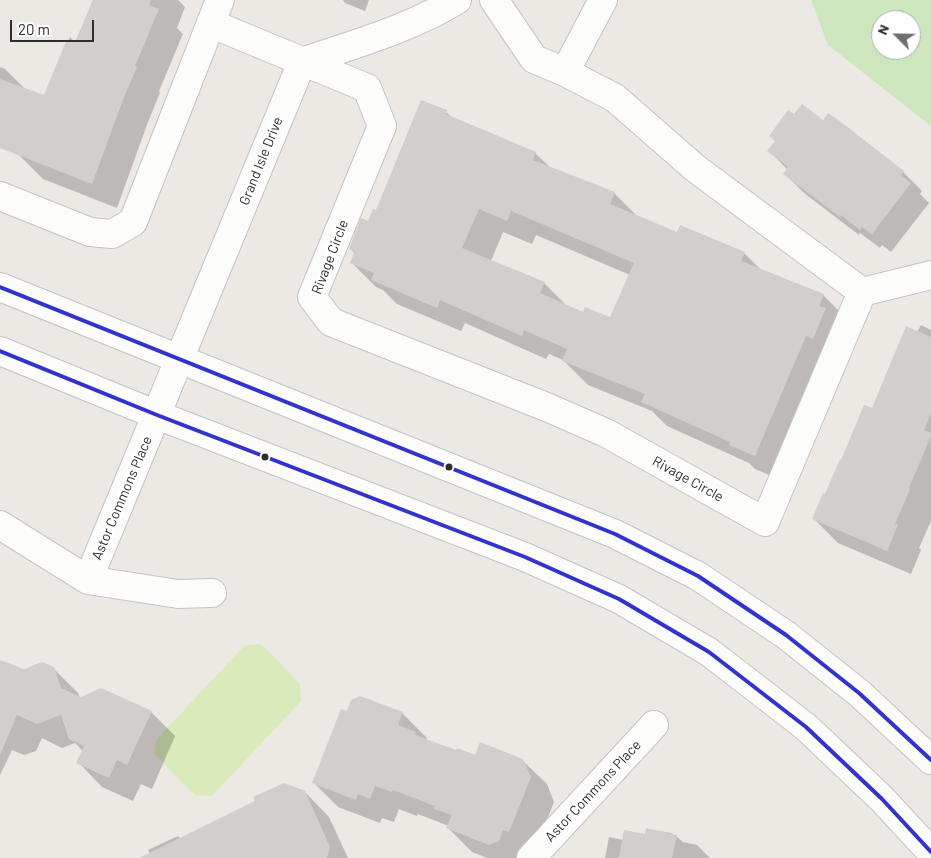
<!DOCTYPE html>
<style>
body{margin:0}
#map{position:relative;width:931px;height:858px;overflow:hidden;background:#ece8e4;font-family:Barlow,sans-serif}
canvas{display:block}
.north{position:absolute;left:871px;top:10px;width:50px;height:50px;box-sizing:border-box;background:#fff;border:1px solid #ababab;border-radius:50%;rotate:293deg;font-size:14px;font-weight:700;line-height:20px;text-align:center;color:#2e2e2e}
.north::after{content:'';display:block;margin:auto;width:18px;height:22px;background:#706f6e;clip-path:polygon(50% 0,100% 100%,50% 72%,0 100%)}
.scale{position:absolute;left:10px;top:20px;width:84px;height:22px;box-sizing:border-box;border:2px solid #2e2e2e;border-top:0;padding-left:6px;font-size:15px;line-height:18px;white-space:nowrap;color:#2e2e2e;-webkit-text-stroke:4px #fff;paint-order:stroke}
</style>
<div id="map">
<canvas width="931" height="858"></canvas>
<div class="north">N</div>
<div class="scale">20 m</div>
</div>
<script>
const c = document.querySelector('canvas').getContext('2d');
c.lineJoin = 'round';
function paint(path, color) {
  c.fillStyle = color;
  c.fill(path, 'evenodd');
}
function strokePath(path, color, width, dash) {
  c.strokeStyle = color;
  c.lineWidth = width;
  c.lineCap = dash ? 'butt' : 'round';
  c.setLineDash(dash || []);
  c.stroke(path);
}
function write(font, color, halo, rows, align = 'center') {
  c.font = font + ' Barlow,sans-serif';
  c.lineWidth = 5;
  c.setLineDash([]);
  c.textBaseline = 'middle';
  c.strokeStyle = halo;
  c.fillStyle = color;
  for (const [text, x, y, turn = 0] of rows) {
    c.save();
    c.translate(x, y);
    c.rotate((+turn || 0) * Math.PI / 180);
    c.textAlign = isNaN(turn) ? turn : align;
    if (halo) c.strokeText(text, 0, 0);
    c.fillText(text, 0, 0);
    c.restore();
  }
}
paint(new Path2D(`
 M 811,0 L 931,0 L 931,126 L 828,45 ZM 881,20 L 911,20 L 911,50 L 881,50 Z`), '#cee6be');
paint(new Path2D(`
 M 261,644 L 300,684 L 301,701 L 212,796 L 195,795 L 154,754 L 156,740 L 245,645 Z`), '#d9eabb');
paint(new Path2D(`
 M 93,0 L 178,0 L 185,7 L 177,28 L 183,34 L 159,91 L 160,93 L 148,122 L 117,208 L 43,179 L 18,154 L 0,143 L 0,67 L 5,69 L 26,90 L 44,97 L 70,37 L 76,43 Z
 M 343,0 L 369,0 L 365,11 L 345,3 Z
 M 446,112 L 453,118 L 535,153 L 551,168 L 614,193 L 638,217 L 677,233 L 744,253 L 761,270 L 823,295 L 847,319 L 779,479 L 755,469 L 749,463 L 667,426 L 652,411 L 588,385 L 563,360 L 549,354 L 546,359 L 465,323 L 461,331 L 397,304 L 383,290 L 376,287 L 352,263 L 355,254 L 350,248 ZM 503,232 L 532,244 L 536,235 L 630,275 L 611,319 L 584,314 L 568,307 L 544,283 L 491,261 Z
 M 795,116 L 823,122 L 836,120 L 903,172 L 922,191 L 920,194 L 929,203 L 891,252 L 882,245 L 880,248 L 860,233 L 859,235 L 804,193 L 785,174 L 788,170 L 769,151 L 776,142 L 770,136 Z
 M 921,325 L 931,330 L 931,521 L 919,548 L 921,550 L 911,574 L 838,543 L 814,519 Z
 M 0,661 L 24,670 L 54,669 L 78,693 L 80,698 L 151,712 L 175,736 L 152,789 L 141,784 L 133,801 L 102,787 L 78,762 L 83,751 L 75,743 L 62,748 L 42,738 L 36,751 L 24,755 L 12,750 L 0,775 Z
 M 347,712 L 402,713 L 427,738 L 426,740 L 476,757 L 522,760 L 547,784 L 554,802 L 533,856 L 526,858 L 487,858 L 472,852 L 448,828 L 449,826 L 418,814 L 417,816 L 399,809 L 394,822 L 382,818 L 380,823 L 338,807 L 313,782 Z
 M 305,792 L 329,817 L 348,858 L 142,858 L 150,854 L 148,850 L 178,836 L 181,839 Z
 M 647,829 L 671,833 L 676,836 L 683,842 L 697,845 L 710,858 L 605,858 L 609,837 L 623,840 L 646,835 Z`), '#0003');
paint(new Path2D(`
 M 93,0 L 151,0 L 149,5 L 159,9 L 135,66 L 137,67 L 124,97 L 92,184 L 0,148 L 0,79 L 44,95 L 67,39 L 75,42 Z
 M 421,100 L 447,110 L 446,114 L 536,152 L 533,160 L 615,192 L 610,204 L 677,232 L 680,225 L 745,252 L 741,261 L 824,294 L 819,306 L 826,308 L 813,339 L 806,336 L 755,456 L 729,445 L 730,442 L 641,402 L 645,394 L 562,361 L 567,349 L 524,330 L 522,336 L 440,300 L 437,308 L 371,280 L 374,273 L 350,263 L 355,251 L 349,249 L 361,218 L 368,221 L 373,209 L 376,210 ZM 479,209 L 507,221 L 511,211 L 634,263 L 610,317 L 585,307 L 583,312 L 540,293 L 545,282 L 462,248 Z
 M 802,104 L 823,120 L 828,113 L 837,119 L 904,171 L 901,175 L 911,183 L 872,234 L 862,227 L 860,230 L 841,215 L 840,217 L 783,174 L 788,167 L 767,151 L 775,141 L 769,136 L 788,110 L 794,114 Z
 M 906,326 L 931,337 L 931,413 L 924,430 L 931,433 L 931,436 L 909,488 L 910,489 L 895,524 L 898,525 L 887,551 L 812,519 L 823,493 L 825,494 L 840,459 L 841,460 L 864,405 L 872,408 Z
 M 0,660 L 24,669 L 42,662 L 54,667 L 61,688 L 81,697 L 101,688 L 152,711 L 127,765 L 117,760 L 109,778 L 76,763 L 84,746 L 69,739 L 61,715 L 37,724 L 17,715 L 0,755 Z
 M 360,696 L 403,712 L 398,725 L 416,732 L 415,735 L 456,750 L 457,748 L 475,755 L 480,742 L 523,759 L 531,777 L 509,832 L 503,830 L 499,841 L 489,845 L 446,828 L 452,815 L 434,809 L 435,806 L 393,790 L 392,792 L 375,786 L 370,799 L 358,794 L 356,800 L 312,783 L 341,709 L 347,711 L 351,700 Z
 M 284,783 L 305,791 L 330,847 L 327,858 L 139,858 L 255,801 L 253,797 Z
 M 646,828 L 677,835 L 672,858 L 619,858 L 624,830 L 645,834 Z`), '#d1cecb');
const street = new Path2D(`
 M 212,24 L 367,88 L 382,126 L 312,297 L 331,322 L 549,408 L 606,433 L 765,522 L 862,292 L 695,168 L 615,98 L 565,72 L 534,59 L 494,0
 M 565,72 L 603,0
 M 0,196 L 90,232 L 112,234 L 133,222 L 220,0
 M 862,292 L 931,275
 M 0,525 L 88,580 L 178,594 L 212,593
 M 88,580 L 302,62 C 355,44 409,29 457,0
 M 531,858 L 654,725`);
const secondary = new Path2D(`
 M 0,287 L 615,534 L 698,576 L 786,635 L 859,693 L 931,760
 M 0,351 L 157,415 L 525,557 L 619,599 L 709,652 L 806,727 L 882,799 L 931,852`);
strokePath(street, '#c5c4c5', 30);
strokePath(secondary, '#c5c4c5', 30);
strokePath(street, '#fcfcfb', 28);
strokePath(secondary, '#fcfcfb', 28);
strokePath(new Path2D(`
 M 0,287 L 615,534 L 698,576 L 786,635 L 859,693 L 931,760
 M 0,351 L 157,415 L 525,557 L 619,599 L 709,652 L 806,727 L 882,799 L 931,852`), '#33c', 4);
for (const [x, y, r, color] of [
 [265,457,4.5,"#2e2e2e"],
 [449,467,4.5,"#2e2e2e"]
]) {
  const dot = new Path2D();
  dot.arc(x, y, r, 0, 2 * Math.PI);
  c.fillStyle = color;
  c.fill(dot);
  strokePath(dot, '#fff', 2);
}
write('14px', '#2e2e2e', '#fff', [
 ["Grand Isle Drive",261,161,-68],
 ["Rivage Circle",330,257,-69],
 ["Rivage Circle",688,479,29],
 ["Astor Commons Place",122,498,-67],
 ["Astor Commons Place",593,791,-47]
]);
</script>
